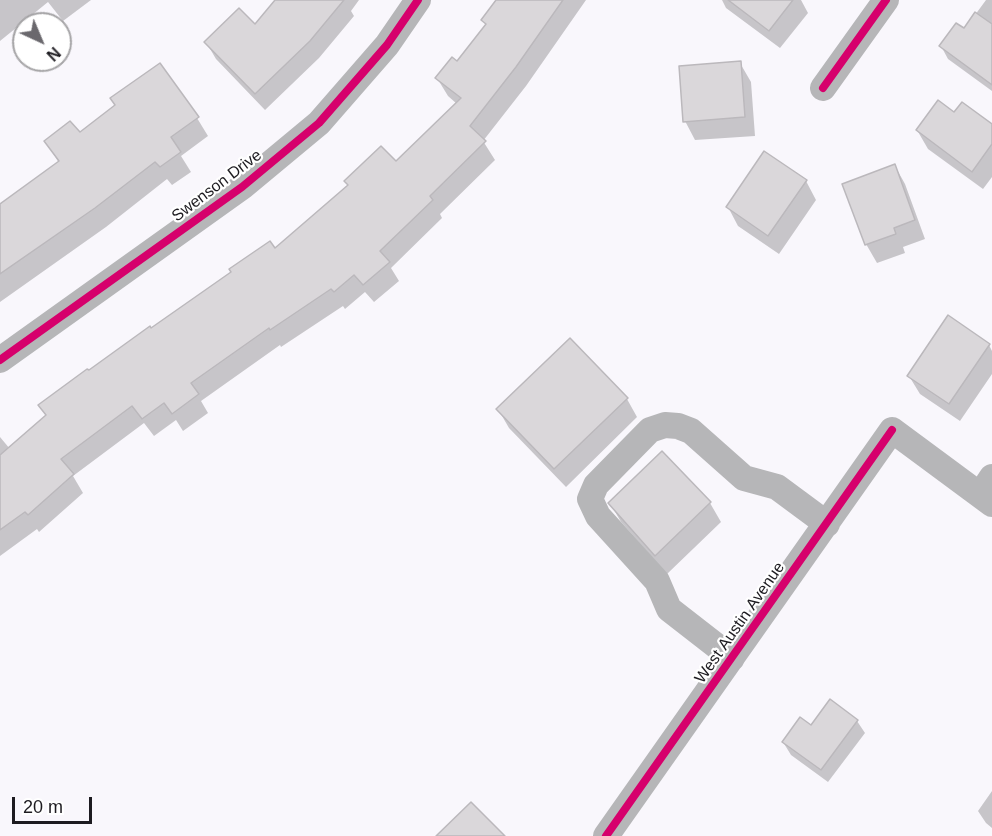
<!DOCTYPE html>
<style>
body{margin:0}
#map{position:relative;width:992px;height:836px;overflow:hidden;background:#f9f7fc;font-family:Arial,sans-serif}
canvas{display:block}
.north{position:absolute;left:12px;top:12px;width:60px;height:60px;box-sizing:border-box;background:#fff;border:2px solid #a5a4a6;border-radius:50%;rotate:136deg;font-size:16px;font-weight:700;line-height:24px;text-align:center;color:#1d1b20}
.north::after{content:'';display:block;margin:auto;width:21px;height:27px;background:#6a686d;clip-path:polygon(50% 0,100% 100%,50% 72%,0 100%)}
.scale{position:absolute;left:12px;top:797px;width:80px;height:27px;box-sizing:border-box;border:3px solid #1d1b20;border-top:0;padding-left:8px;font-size:18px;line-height:21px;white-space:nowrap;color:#1d1b20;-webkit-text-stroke:4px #fff;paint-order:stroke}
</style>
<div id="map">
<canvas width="992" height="836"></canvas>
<div class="north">N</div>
<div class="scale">20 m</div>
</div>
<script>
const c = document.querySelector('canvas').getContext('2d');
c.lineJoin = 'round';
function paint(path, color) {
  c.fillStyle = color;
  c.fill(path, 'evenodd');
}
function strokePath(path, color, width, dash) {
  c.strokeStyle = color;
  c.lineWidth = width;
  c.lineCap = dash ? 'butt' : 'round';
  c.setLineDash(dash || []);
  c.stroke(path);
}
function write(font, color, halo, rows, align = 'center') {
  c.font = font + ' Arial,sans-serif';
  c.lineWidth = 4.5;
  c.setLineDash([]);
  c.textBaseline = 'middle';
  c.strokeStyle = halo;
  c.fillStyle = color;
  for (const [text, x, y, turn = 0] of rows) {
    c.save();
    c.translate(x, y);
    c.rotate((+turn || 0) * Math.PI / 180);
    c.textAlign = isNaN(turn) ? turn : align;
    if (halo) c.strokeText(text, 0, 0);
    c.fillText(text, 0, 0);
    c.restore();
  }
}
paint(new Path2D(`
 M 0,0 L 91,0 L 63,21 L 48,2 L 0,41 Z
 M 276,0 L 359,0 L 351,11 L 354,16 L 319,58 L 265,110 L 216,59 L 206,42 L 255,26 Z
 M 498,0 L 586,0 L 526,86 L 483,141 L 495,160 L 440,214 L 442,218 L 391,268 L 399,281 L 374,302 L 365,292 L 345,309 L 343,306 L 281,347 L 280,345 L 201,401 L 208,413 L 183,431 L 176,420 L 154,436 L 144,423 L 73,476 L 83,493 L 39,532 L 37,529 L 0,556 L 0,437 L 10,449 L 47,416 L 40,405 L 151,330 L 275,251 L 396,163 L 457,104 L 448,96 L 437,78 L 457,63 L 486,26 L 483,20 Z
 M 722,0 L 801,0 L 808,13 L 780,48 L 726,8 Z
 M 986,0 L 992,0 L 992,91 L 948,59 L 941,46 L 964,30 Z
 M 740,63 L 751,82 L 755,136 L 695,140 L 685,121 Z
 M 954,114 L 992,126 L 992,177 L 983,189 L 928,149 L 917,130 Z
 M 197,118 L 208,136 L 181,156 L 191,172 L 172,185 L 167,179 L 106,227 L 0,302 L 0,206 L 59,163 L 46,141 L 79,134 Z
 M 895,166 L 905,184 L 925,239 L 903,247 L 905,253 L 877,263 L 866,244 Z
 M 806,181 L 816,200 L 779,254 L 738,226 L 728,207 Z
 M 989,345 L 992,351 L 992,374 L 960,421 L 920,394 L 909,376 Z
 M 627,399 L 637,417 L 566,487 L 509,428 L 498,409 Z
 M 662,453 L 710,503 L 721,522 L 667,574 L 621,522 L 610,503 Z
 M 857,721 L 865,733 L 828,782 L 791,755 L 783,742 L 811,727 Z
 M 992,791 L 992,828 L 986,823 L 978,811 Z`), '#0003');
const building = new Path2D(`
 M 275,0 L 344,0 L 310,41 L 255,94 L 204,42 L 239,8 L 255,24 Z
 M 496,0 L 563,0 L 516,67 L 470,126 L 486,141 L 430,196 L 433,200 L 380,251 L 390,262 L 363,285 L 354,275 L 334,292 L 331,289 L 270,330 L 269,328 L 191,383 L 199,394 L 172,414 L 164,403 L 142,419 L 132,406 L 61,459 L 74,474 L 28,515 L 25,512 L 0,530 L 0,455 L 46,415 L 38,405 L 87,369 L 89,370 L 150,326 L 151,328 L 231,272 L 229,269 L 270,241 L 275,248 L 348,185 L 344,181 L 381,146 L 396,161 L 461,98 L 435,78 L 452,57 L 457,61 L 486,24 L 481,20 Z
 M 728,0 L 793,0 L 769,31 Z
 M 975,12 L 992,24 L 992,85 L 939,46 L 956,23 L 964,28 Z
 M 741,61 L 745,117 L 683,122 L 679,66 Z
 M 160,63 L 199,117 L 171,137 L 181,152 L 160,167 L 155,162 L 95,208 L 0,274 L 0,204 L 59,161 L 44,141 L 70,121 L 80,132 L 115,105 L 110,98 Z
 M 938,100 L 954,112 L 962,102 L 992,124 L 992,144 L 972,172 L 916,130 Z
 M 764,151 L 807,180 L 768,236 L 726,207 Z
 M 895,164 L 915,220 L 894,228 L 896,234 L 865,245 L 842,184 Z
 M 948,315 L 990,344 L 949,404 L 907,376 Z
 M 570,338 L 628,398 L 554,469 L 496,409 Z
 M 662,451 L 711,502 L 655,556 L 608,503 Z
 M 830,699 L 858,720 L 821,770 L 782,742 L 800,717 L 811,725 Z
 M 471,802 L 505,836 L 436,836 Z`);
paint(building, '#dad7da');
strokePath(building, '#bbb8bc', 1.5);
strokePath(new Path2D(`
 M 823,88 L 886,0
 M 0,360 L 242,187 L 319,123 L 387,45 L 418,0
 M 980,495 L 992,477
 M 732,658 L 669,609 L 657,581 L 598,516 L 590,499 L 596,485 L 650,430 L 665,425 L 678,426 L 691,431 L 744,478 L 777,487 L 827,524
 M 606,836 L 892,430 L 992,504`), '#b6b6b8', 26);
strokePath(new Path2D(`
 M 823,88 L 886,0
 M 0,360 L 242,187 L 319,123 L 387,45 L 418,0
 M 606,836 L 892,430`), '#d6006c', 8);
write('16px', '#1d1b20', '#fff', [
 ["Swenson Drive",217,186,-37],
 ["West Austin Avenue",740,623,-55]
]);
</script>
